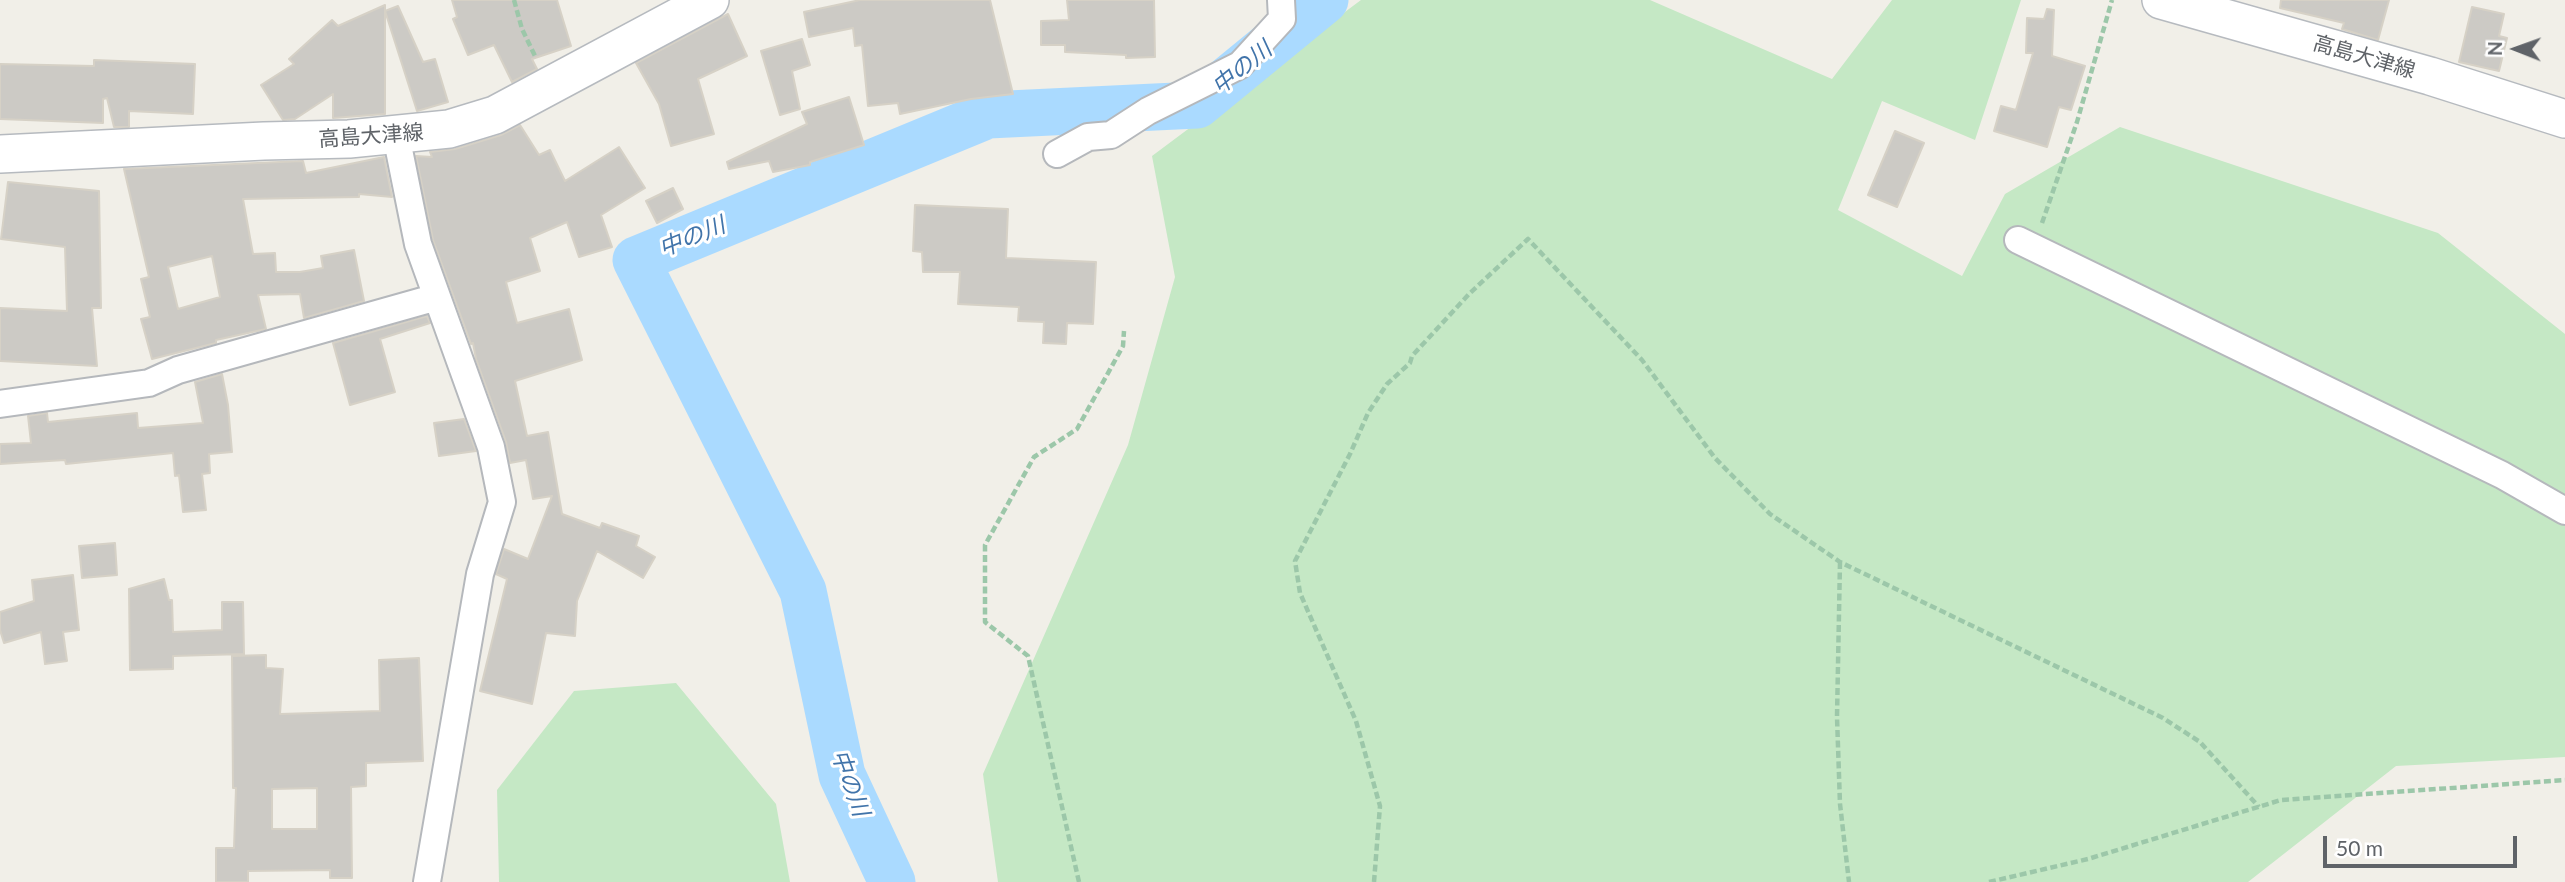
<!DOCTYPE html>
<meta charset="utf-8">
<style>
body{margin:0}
#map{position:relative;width:2565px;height:882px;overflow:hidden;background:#f1efe8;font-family:Lato,sans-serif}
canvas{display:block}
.north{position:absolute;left:2481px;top:14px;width:70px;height:70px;-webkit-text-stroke:5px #fff;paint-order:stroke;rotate:271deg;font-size:19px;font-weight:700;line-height:28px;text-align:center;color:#5f6368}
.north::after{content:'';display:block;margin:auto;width:24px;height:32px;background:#5f6368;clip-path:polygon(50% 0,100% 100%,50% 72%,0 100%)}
.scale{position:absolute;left:2323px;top:836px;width:194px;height:32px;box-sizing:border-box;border:4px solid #5f6368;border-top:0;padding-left:9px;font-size:21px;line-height:24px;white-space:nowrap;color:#5f6368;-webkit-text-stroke:5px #fff;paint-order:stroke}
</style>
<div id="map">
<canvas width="2565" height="882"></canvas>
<div class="north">N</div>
<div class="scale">50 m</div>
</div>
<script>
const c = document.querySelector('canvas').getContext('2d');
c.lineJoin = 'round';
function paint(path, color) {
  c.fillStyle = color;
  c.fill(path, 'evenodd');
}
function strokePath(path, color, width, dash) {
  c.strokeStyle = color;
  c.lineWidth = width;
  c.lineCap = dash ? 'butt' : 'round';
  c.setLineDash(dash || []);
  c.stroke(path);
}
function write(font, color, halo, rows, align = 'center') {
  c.font = font + ' Lato,"Noto Sans JP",sans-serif';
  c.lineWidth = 6;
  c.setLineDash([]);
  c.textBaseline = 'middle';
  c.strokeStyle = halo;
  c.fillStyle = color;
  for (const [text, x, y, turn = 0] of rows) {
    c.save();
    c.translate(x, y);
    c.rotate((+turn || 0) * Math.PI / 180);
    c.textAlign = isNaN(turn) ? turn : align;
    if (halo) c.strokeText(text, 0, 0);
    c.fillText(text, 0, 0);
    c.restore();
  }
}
paint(new Path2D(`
 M 1361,0 L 1650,0 L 1832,79 L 1892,0 L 2021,0 L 1975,140 L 1882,101 L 1838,210 L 1962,276 L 2005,194 L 2120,127 L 2438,233 L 2565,334 L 2565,757 L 2396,766 L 2248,882 L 998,882 L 983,774 L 1128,445 L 1175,277 L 1152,156 Z
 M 676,683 L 776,804 L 790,882 L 499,882 L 497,790 L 574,691 Z`), '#c5e8c5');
strokePath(new Path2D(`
 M 892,882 L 842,775 L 803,591 L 636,260 L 988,115 L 1197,105 L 1325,0`), '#aadaff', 47);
const building = new Path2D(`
 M 452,0 L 557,0 L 571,46 L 532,59 L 537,69 L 512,82 L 494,45 L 468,55 L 453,19 L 457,17 Z
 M 860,0 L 990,0 L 1013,94 L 971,99 L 900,114 L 898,103 L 868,106 L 862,45 L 855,46 L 853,28 L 809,37 L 804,12 Z
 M 1067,0 L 1154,0 L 1155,57 L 1126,58 L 1126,55 L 1065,52 L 1065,45 L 1041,45 L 1041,21 L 1069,20 Z
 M 2281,0 L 2389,0 L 2378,40 L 2342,29 L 2344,23 L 2280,8 Z
 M 385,5 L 385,114 L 333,118 L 333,94 L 295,119 L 283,120 L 261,85 L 294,64 L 289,59 L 332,20 L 338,26 Z
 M 398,6 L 423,62 L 435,59 L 448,102 L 417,111 L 385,11 Z
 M 2472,7 L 2504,14 L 2499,36 L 2507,38 L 2499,71 L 2459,62 Z
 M 2047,9 L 2054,10 L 2052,56 L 2085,66 L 2071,110 L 2059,107 L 2047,147 L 1994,131 L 2001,106 L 2016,110 L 2033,53 L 2026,53 L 2027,18 L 2044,19 Z
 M 728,14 L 747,56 L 698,79 L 714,134 L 671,146 L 659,104 L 636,63 Z
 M 802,39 L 810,65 L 792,71 L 800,109 L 780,115 L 761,51 Z
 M 94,60 L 195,64 L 193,114 L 129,111 L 129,127 L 114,127 L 107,98 L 103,99 L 103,123 L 0,119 L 0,64 L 94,66 Z
 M 849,97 L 864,145 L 810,162 L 810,165 L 773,172 L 769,161 L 729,169 L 727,162 L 807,124 L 802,112 Z
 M 520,125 L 539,155 L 550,150 L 565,181 L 619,147 L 645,188 L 601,215 L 612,247 L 579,257 L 567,222 L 530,238 L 540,271 L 506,282 L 517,323 L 569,309 L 582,360 L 515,381 L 527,436 L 548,432 L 562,514 L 600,528 L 602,523 L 639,536 L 636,546 L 655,557 L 643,578 L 597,551 L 577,601 L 575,636 L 546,633 L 532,704 L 480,691 L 507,579 L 496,574 L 504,549 L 528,559 L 552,496 L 533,499 L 526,460 L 510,463 L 506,442 L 476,359 L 473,343 L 471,344 L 433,240 L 416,156 L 432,157 L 430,152 L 455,149 L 501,135 Z
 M 1895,131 L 1924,143 L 1897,207 L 1868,195 Z
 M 384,157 L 392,197 L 359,194 L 359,197 L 243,199 L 253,254 L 275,253 L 276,272 L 300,272 L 323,268 L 321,256 L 354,250 L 364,301 L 304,318 L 300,294 L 258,295 L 266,329 L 216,340 L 216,343 L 152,359 L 141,319 L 150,317 L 141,279 L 149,277 L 124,169 L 303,161 L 306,173 ZM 212,256 L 220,297 L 178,309 L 168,267 Z
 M 8,182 L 99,191 L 101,308 L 92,308 L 97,366 L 0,361 L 0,308 L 67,311 L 65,247 L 1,239 Z
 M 673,188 L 683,209 L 657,223 L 646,201 Z
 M 915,205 L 1008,209 L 1006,258 L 1096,262 L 1093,324 L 1067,323 L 1066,344 L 1043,343 L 1044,322 L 1018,321 L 1019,307 L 958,304 L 960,272 L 923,272 L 922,252 L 913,251 Z
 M 427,316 L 430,323 L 380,339 L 395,392 L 350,405 L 333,343 Z
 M 222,374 L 228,405 L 232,452 L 209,454 L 210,473 L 202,474 L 206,510 L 183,512 L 179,475 L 175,476 L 173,453 L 66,464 L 65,460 L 0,464 L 0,444 L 31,443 L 28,416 L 47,413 L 48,422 L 137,413 L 138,428 L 203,423 L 195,382 Z
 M 464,419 L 476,451 L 439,456 L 434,423 Z
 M 115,543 L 117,575 L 82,578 L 79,546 Z
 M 73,575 L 79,630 L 63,632 L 67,661 L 45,664 L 41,632 L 4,643 L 0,630 L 0,612 L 34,601 L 32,580 Z
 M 164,579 L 169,600 L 172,600 L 173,632 L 222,630 L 222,602 L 243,602 L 244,654 L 173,656 L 173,669 L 130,670 L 129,589 Z
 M 266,655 L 266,668 L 283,669 L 280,714 L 380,711 L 379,660 L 419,658 L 423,761 L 366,763 L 366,786 L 351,787 L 352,878 L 330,878 L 330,870 L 248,871 L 248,882 L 216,882 L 216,848 L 234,848 L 236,788 L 233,788 L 232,656 ZM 317,788 L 317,829 L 272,829 L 272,789 Z`);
paint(building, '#cccac5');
strokePath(building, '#d6d1c6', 2);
const street = new Path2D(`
 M 396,135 L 418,244 L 491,447 L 502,502 L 480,574 L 427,882
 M 1057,154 L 1088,137 L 1111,135 L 1148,111 L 1240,65 L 1282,19 L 1281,0
 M 2018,240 L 2502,475 L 2565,511
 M 0,404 L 149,383 L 178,370 L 437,297`);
const secondary = new Path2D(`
 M 2161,0 L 2430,76 L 2565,119
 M 0,154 L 264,141 L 349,139 L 449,129 L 495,115 L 710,0`);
strokePath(street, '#b5b8bc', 30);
strokePath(secondary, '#b6babf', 40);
strokePath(new Path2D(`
 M 514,0 L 522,29 L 536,58
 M 2042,223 L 2077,122 L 2112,0
 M 1840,562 L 1837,717 L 1840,804 L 1849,882
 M 1079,882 L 1028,656 L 985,622 L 985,545 L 1034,457 L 1077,429 L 1123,346 L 1124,331
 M 1374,882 L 1380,806 L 1356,721 L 1300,593 L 1295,561 L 1350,454 L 1368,413 L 1387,384 L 1410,363 L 1412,356 L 1469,294 L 1528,239 L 1642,360 L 1715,458 L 1770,514 L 1840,562 L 2163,718 L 2200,742 L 2259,807
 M 1989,882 L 2088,859 L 2281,800 L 2565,780`), '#9cc7a9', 4.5, [7, 3.5]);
strokePath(street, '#fff', 26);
strokePath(secondary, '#fff', 37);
write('21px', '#5f6368', '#fff', [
 ["高島大津線",2364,57,16],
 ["高島大津線",371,136,-4]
]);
write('italic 23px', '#4174aa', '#fff', [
 ["中の川",1242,68,-39],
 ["中の川",692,237,-22],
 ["中の川",850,783,70]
]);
</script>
